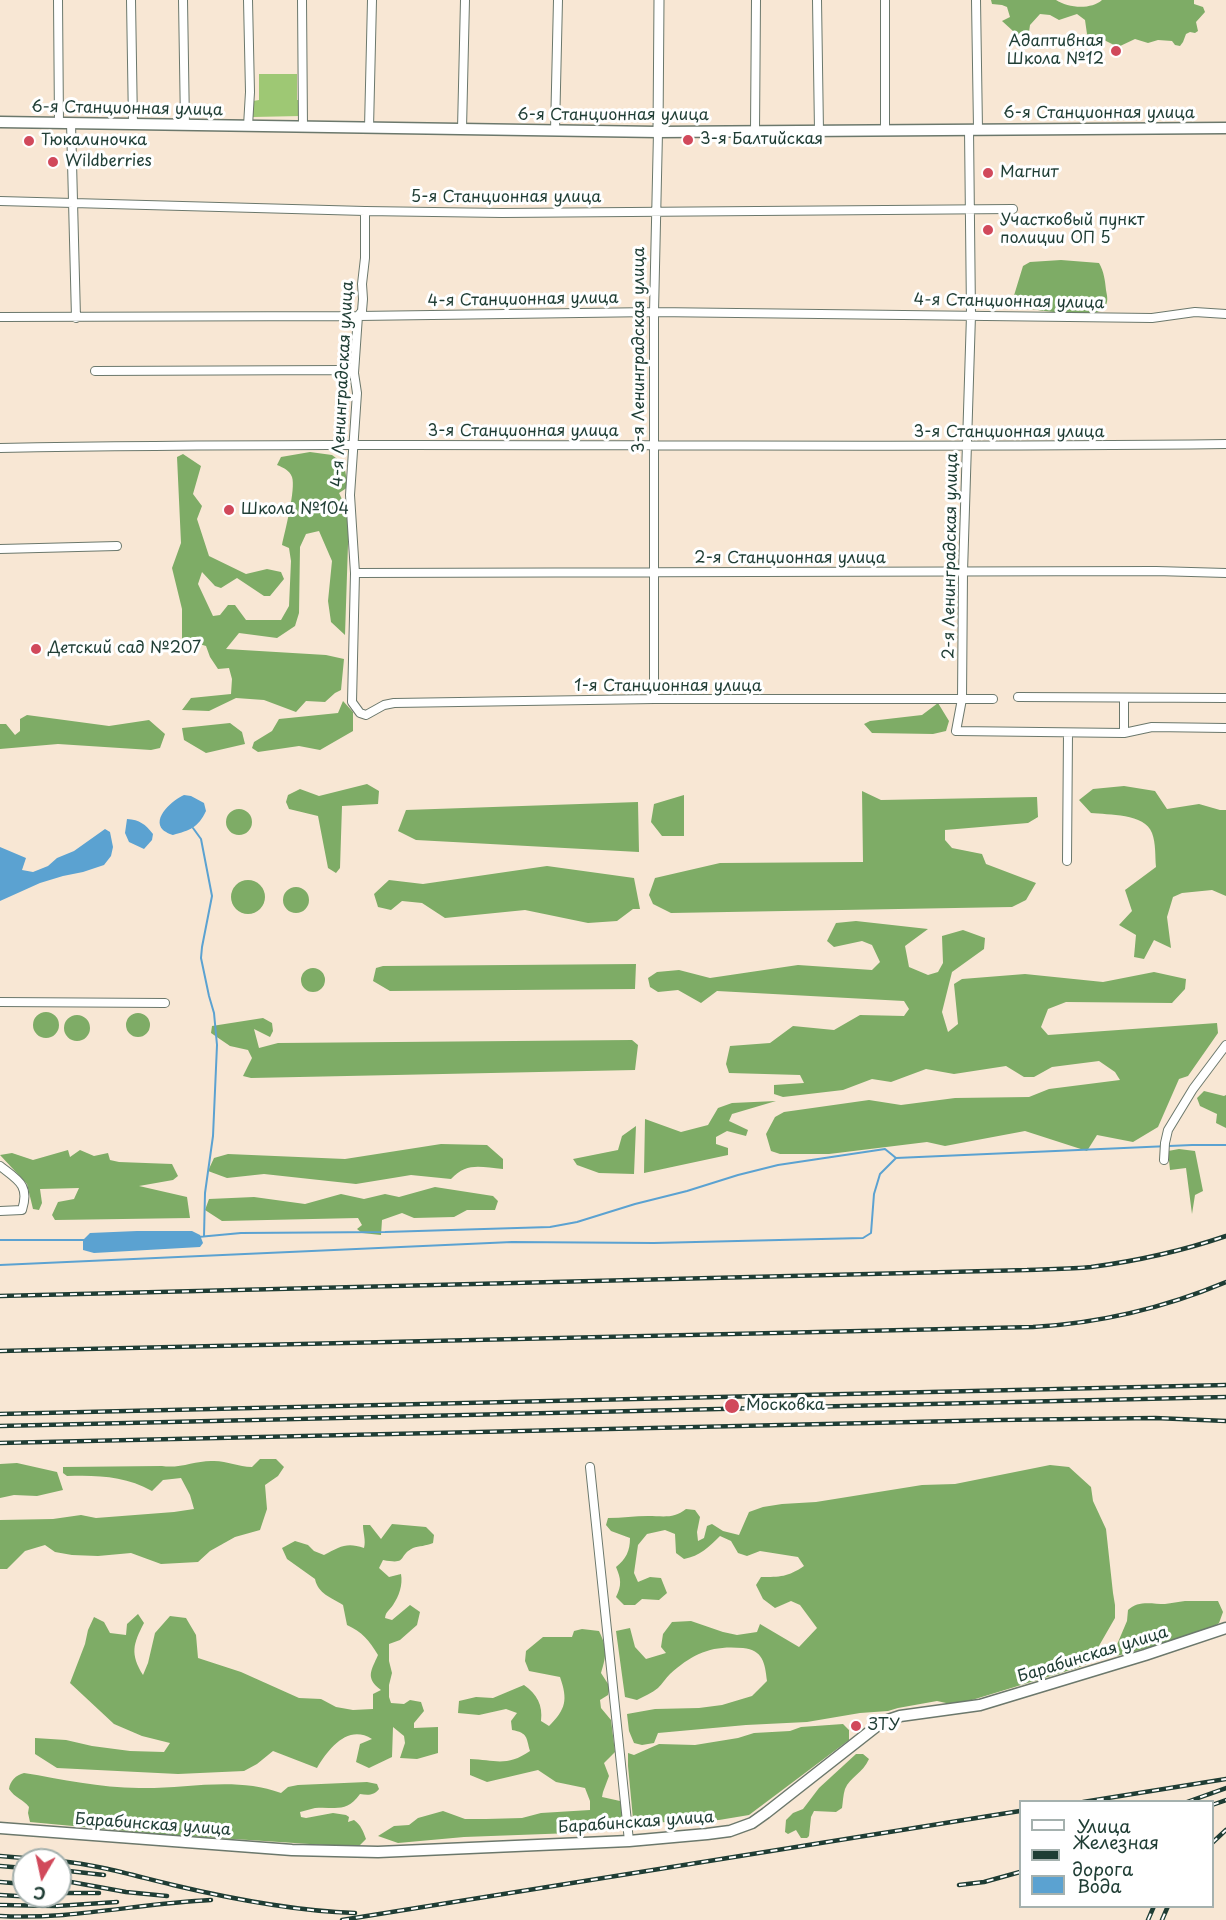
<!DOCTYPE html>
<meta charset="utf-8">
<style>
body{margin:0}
#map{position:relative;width:1226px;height:1920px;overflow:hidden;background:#f8e7d4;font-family:"Playpen Sans",sans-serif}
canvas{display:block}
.legend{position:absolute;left:1019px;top:1800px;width:195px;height:108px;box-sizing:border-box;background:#fff;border:2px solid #a5b1ae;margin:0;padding:8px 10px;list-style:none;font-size:18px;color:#1f3d34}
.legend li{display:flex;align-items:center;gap:12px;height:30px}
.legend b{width:30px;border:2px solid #a5b1ae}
.north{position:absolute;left:12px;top:1848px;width:60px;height:60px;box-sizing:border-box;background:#fff;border:2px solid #a5b1ae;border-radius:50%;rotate:189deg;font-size:16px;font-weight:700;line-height:24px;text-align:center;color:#1f3d34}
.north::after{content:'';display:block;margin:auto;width:21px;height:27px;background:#d1495b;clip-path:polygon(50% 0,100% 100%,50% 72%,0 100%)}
</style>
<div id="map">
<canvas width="1226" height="1920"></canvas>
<ul class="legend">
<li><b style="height:8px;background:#fff"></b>Улица</li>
<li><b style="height:8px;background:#1f3d34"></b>Железная дорога</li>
<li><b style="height:16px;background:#5ba2d1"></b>Вода</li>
</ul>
<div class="north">С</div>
</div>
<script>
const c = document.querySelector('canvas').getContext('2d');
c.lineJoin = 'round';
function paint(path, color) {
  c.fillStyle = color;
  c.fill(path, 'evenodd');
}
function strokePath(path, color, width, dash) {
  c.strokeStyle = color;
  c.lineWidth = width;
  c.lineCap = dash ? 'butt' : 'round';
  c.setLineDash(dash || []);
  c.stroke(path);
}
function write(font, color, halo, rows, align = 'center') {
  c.font = font + ' "Playpen Sans",sans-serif';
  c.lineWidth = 6;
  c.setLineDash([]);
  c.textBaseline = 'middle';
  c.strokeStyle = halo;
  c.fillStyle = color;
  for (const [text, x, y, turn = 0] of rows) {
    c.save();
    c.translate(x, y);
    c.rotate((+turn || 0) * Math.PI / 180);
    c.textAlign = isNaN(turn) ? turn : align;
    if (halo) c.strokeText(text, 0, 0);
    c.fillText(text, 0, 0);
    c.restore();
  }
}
paint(new Path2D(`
 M 259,74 L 297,74 L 297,100 L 301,100 L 301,116 L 253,117 L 253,101 L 259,100 Z`), '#9ec874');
paint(new Path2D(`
 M 991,0 L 1056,0 C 1068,8 1091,10 1102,0 L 1194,0 L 1194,4 L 1203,7 L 1205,12 L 1196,22 L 1198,31 L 1195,33 L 1190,32 L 1186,34 L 1183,42 L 1180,46 L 1175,45 L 1172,41 L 1158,40 L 1148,43 L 1135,39 L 1118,47 L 1100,38 L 1090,38 L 1087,34 L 1085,20 L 1077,14 L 1059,20 L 1050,15 L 1040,14 L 1030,25 L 1028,39 L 1024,41 L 1002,21 L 1010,17 L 1007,7 L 1002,5 L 992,4 Z
 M 1061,260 L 1099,263 C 1104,272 1105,280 1106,290 C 1107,296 1109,302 1104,308 C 1094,321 1034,309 1018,307 L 1012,302 L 1023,266 L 1030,262 Z
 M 310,452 L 332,455 L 344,464 L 348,487 L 339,493 L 349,514 L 345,635 L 331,622 L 328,601 L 332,561 L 319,531 L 306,534 L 300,547 L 299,613 L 295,626 L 277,638 L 239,633 L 226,649 L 326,655 L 344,659 L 341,690 L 335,693 L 325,702 L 306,701 L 296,712 L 264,700 L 236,698 L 209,711 L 182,710 L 191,698 L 231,694 L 232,679 L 229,668 L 218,669 L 210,657 L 206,646 C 197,643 189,644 182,641 L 182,609 L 172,568 L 181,543 L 177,457 L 183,454 L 201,466 L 193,494 L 202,506 L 197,519 L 209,556 L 246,574 L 267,569 L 281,572 L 284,579 L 270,596 L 264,596 L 237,578 L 221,588 L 215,586 L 202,572 L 198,584 L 213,616 L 220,615 L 228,605 L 235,605 L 246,620 L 281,620 L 289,606 L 291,561 L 289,548 L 282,545 C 285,531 296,489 292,477 C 289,470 284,468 277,465 L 281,457 Z
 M 343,701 L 353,712 L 353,731 L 320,750 L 299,746 L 258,752 L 252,748 L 254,742 L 272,731 L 279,719 L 338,713 Z
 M 938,703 L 949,721 L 946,731 L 933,734 L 872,733 L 864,724 L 870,721 L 922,715 Z
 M 27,715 L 109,726 L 149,720 L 165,734 L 160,748 L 151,750 L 58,744 L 0,749 L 0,724 L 6,724 L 15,735 L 20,731 L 20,719 Z
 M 230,723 L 242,732 L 245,744 L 206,753 L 184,740 L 182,728 Z
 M 367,784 L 379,791 L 378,804 L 342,806 L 340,868 L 336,873 L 328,868 L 318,816 L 289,809 L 286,802 L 288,795 L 300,789 L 319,796 Z
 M 1124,786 L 1155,791 L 1167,809 L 1199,804 L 1220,810 L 1226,810 L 1226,896 L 1212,890 L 1182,893 L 1173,897 L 1167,917 L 1171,948 L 1154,940 L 1144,959 L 1134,957 L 1136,935 L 1119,925 L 1132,911 L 1125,890 L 1156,867 C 1155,857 1156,843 1152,833 C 1145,813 1108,815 1091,813 L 1079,800 L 1093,789 Z
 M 862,791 L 881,800 L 1037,797 L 1038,817 L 1028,823 L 945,830 L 945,840 L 952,848 L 982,854 L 986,864 L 1036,883 L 1026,900 L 1012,907 L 671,913 L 653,904 L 649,895 L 655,878 L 720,863 L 863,862 Z
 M 684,795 L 684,836 L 662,836 L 651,822 L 654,804 Z
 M 638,802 L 639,852 L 416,840 L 398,831 L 406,810 Z
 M226 822a13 13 0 1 1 26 0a13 13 0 1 1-26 0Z
 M 547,866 L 634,878 L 640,909 L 633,909 L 617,921 L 588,923 L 525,910 L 445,918 L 422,903 L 402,901 L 391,910 L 378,907 L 374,894 L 389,880 L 423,884 Z
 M231 897a17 17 0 1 1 34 0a17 17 0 1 1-34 0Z
 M283 900a13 13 0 1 1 26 0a13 13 0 1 1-26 0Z
 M 856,921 L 928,929 L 905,946 L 909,967 L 928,975 L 938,972 L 943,963 L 942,936 L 963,930 L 985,938 L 984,949 L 952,972 L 942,1012 L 948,1032 L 958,1024 L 954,984 L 962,979 L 1025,974 L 1103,982 L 1154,972 L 1186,979 L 1185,989 L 1172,1003 L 1066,1002 L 1048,1009 L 1041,1027 L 1048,1035 L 1217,1023 L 1218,1033 L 1188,1076 L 1179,1079 L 1158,1127 L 1133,1142 L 1097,1135 L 1087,1151 L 1025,1131 L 945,1146 L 927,1142 L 829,1154 L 780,1154 L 771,1151 L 766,1134 L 775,1117 L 784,1112 L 869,1100 L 901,1105 L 955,1098 L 1029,1097 L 1049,1089 L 1120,1080 L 1115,1072 L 1099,1061 L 1052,1067 L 1034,1077 L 1024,1077 L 1006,1066 L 954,1074 L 926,1069 L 891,1082 L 872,1079 L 843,1090 L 783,1097 L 774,1094 L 774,1085 L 804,1083 L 800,1075 L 729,1073 L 726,1064 L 730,1046 L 770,1043 L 793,1026 L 834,1030 L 860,1015 L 904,1016 L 909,1009 L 904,1001 L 717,991 L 701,1003 L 678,990 L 658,992 L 650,987 L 648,978 L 657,972 L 679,970 L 710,978 L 798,965 L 872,970 L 880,962 L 872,945 L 862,941 L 834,947 L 827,941 L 836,923 Z
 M 636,964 L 635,989 L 390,991 L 373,981 L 376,968 L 383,966 Z
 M301 980a12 12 0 1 1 24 0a12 12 0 1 1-24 0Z
 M33 1025a13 13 0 1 1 26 0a13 13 0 1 1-26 0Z
 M126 1025a12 12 0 1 1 24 0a12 12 0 1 1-24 0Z
 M64 1028a13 13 0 1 1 26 0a13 13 0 1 1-26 0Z
 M 263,1018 L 272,1023 L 273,1031 L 270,1037 L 254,1029 L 259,1048 L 278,1043 L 632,1040 L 638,1045 L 635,1070 L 251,1078 L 243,1076 L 252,1058 L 248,1050 L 230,1046 L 211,1033 L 212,1026 Z
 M 1204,1091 L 1224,1096 L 1226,1095 L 1226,1128 L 1216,1123 L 1217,1114 L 1200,1106 L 1197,1098 Z
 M 776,1101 L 732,1114 L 729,1121 L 748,1130 L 746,1136 L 727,1131 L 716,1137 L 716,1144 L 728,1148 L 728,1155 L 644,1173 L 645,1119 L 681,1132 L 708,1125 L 718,1108 L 732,1103 Z
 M 636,1126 L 634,1174 L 599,1173 L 577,1165 L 573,1159 L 618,1150 L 622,1136 Z
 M 441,1144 L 487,1145 L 503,1159 L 503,1169 C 480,1167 467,1162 451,1179 L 411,1175 L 356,1184 L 264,1174 L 227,1178 L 208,1171 L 214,1158 L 228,1154 L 345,1159 Z
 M 1179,1149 L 1195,1151 L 1203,1191 L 1195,1195 L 1192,1214 L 1186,1168 L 1170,1170 L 1168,1151 Z
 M 68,1150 L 70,1157 L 80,1150 L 94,1156 L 108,1153 L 110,1160 L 119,1162 L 172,1164 L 178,1176 L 173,1180 L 139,1186 L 187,1197 L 190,1218 L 55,1220 L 52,1215 L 58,1202 L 74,1199 L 79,1188 L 40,1189 L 42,1203 L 39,1210 L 33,1209 L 27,1184 L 0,1155 L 12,1153 L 33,1160 Z
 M 435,1187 L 493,1196 L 498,1201 L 495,1210 L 467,1210 L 454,1217 L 414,1218 L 402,1213 L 382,1220 L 381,1235 L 362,1233 L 357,1229 L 362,1225 L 358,1218 L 222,1221 L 205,1210 L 209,1199 L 254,1197 L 305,1204 L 341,1194 L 364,1199 L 385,1194 L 399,1197 Z
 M 260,1459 L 276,1459 L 284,1467 L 278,1476 L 265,1485 L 267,1509 L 260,1530 L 235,1537 L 210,1551 L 198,1562 L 161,1564 L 131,1553 L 98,1556 L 72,1555 L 55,1552 L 45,1545 L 25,1551 L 7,1569 L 0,1569 L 0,1520 L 53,1519 L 81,1515 L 96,1518 L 174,1512 L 194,1509 L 190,1495 L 181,1478 L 163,1480 L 152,1491 C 125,1476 98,1475 67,1476 L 63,1473 L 63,1467 L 162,1466 C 180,1469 196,1460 214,1461 C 228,1461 238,1467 252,1467 Z
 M 17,1463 L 57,1472 L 63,1490 L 37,1496 L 14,1495 L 0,1498 L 0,1464 Z
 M 1050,1465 L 1069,1467 L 1091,1487 L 1093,1501 L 1106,1529 L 1113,1593 L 1115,1605 L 1115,1618 L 1096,1651 L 1094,1661 L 1077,1668 L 962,1703 L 946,1703 L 937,1701 L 898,1708 L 888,1711 L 860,1713 L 807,1722 L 746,1725 L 658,1733 L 654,1743 L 642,1745 L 634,1743 L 629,1731 L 627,1714 L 655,1709 L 699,1708 L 722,1705 L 752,1696 L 767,1681 C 765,1663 763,1650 743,1648 C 712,1645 693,1653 670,1674 C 666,1678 662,1684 658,1688 C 652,1693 644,1696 637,1700 L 625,1697 L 616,1631 L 630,1628 L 635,1647 L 646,1659 L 666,1653 L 661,1647 L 663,1634 L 672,1622 L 691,1621 L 723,1632 L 737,1635 L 757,1632 L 760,1624 L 799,1647 L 817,1628 L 800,1605 L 791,1601 L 775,1608 L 763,1599 L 756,1585 L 761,1577 C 780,1577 788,1577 804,1566 L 798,1557 L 760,1551 L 747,1556 L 738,1553 L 731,1541 L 720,1536 C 709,1547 700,1556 684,1559 L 676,1553 L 675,1534 L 665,1530 L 647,1534 L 638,1545 L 634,1573 L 638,1582 L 650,1577 L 661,1578 L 667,1593 L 659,1600 L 642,1599 L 635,1605 L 624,1605 L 616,1597 C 622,1585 621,1579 616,1567 C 626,1559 630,1551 630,1538 L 611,1531 L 606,1525 L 608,1518 C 622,1518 635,1516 648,1516 C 663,1516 674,1519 686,1509 L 695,1510 L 700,1517 L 697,1532 L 698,1541 L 704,1538 L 707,1526 L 712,1524 L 723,1531 L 739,1535 L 749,1512 L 763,1507 L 782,1504 L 816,1502 L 922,1485 L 955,1484 Z
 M 392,1524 L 426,1527 L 434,1535 L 433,1543 C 426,1546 419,1546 413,1548 C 397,1556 409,1565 383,1560 L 379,1568 L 389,1577 L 401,1574 C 403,1585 399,1596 393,1605 C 389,1611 386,1611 385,1618 L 392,1620 L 410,1605 L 420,1612 L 417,1625 L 400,1640 L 389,1644 L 389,1661 L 392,1673 L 389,1685 L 389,1697 L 391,1703 L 404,1704 L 410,1700 L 421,1702 L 424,1711 L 414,1723 L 414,1728 L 438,1727 L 438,1753 L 417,1759 L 400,1758 L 405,1743 L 404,1736 L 393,1727 L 392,1757 L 369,1768 L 356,1762 L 360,1744 L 372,1739 C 348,1724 329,1748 317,1768 L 273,1751 L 257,1764 L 244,1771 L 178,1774 L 57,1768 L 35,1754 L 35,1738 L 66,1740 L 92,1746 L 130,1751 L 164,1752 L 170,1743 L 142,1736 L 114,1724 L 70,1683 L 85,1644 L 88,1630 L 94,1617 L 104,1622 L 110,1633 L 126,1635 L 127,1624 L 138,1614 L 144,1623 C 133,1644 130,1654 143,1675 L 148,1663 L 155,1633 L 170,1616 L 186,1618 L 196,1635 L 198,1658 L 241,1672 L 299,1698 L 321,1699 L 336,1707 L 353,1710 L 373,1709 L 373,1694 L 381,1690 C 365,1678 371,1671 378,1655 C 369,1640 362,1632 347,1625 L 343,1605 C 331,1597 318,1594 315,1579 L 287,1559 L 282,1548 L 295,1541 L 308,1545 L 314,1551 L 324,1555 C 340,1547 346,1542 364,1548 C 366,1540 363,1533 363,1525 L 370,1525 L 381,1539 Z
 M 1185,1601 L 1218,1601 L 1223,1612 L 1219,1623 L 1205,1632 L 1125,1654 L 1116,1656 L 1113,1654 L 1127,1621 L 1128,1610 C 1138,1600 1152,1604 1165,1604 C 1172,1603 1178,1602 1185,1601 Z
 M 582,1629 L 599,1631 C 607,1648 607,1654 601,1673 L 610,1687 L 608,1695 L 600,1700 L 601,1708 L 611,1720 L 615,1752 L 604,1763 L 609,1776 L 603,1792 L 602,1797 L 620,1801 C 626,1823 619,1827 599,1832 L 464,1837 L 398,1843 L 378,1836 L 394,1826 L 409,1825 L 418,1818 L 443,1811 L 465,1819 L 486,1819 L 522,1818 L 541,1813 L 590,1810 L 590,1801 L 585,1788 L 556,1782 L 538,1770 L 487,1782 L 470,1775 L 470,1759 C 495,1760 507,1767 530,1751 C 526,1737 528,1733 512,1730 L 511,1721 L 517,1713 L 506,1709 L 479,1715 L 458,1713 L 459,1701 L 476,1697 L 493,1698 L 524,1685 C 537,1694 543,1705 541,1721 L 549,1726 C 566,1709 568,1700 560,1677 L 529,1671 L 525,1661 L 526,1651 L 543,1637 L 572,1637 L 574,1631 Z
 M 843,1724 L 849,1730 L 849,1740 L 749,1815 L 719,1820 L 643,1823 L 633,1819 L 628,1766 L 628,1753 L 634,1755 L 659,1744 L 695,1745 L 738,1738 L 754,1733 L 790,1731 L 801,1727 Z
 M 856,1754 L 863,1754 L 869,1759 C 863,1773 850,1777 845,1789 C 843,1795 843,1802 842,1808 L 836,1812 L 814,1811 L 811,1817 L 809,1836 L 807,1838 L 801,1838 L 796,1830 L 788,1834 L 785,1832 L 786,1820 L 793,1813 L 803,1809 L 819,1788 Z
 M 24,1773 C 62,1779 100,1788 139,1788 C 186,1789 235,1776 281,1793 L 288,1787 L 298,1785 L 367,1782 L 377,1784 L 379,1789 C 374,1796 367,1795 360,1794 C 346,1814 334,1806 315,1808 C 310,1809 305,1811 300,1812 L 301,1817 L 306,1818 L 333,1813 L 346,1815 L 349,1817 L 348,1822 L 354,1820 C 361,1825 363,1831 366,1839 L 359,1846 L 355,1847 L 158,1834 L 30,1822 L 28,1813 L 29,1807 C 24,1800 15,1798 9,1789 C 10,1781 16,1775 24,1773 Z`), '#7eac66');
paint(new Path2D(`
 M 184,795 L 191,796 L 204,803 L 206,811 C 198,828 190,830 173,835 C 171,835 164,831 163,830 C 151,818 174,799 184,795 Z
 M 127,819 C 140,820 145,824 153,834 L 152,840 L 144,849 L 129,842 L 125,833 Z
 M 105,829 L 110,832 L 113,847 L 111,856 L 104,865 L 83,872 L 63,876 L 40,883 L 0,901 L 0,847 L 26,858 L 22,870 L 33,872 L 48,866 L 57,858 L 74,851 Z
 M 137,1231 L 192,1231 L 200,1235 L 203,1243 L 200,1247 L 94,1253 L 83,1250 L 83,1240 L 90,1233 Z`), '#5ba2d1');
strokePath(new Path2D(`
 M 193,828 L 201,839 L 212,896 L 202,947 L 201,958 L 209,996 L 214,1013 L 217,1045 L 213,1136 L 205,1193 L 204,1236
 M 198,1237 L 241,1233 L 385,1232 L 550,1227 L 577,1222 L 635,1204 L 687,1191 L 738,1175 L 778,1165 L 885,1149 L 896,1158 L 1192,1145 L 1226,1145
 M 0,1240 L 86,1240
 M 0,1265 L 512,1242 L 654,1243 L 863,1238 L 871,1233 L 874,1194 L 880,1174 L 896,1158`), '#5ba2d1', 2);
const minor = new Path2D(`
 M 58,0 L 59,123
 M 131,0 L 133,124
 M 183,0 L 185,125
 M 248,0 L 250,92 L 248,126
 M 302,0 L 303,127
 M 817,0 L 819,131
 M 976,0 L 978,129
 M 71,123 L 76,318
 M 369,128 L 372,0
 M 462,129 L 465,0
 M 969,129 L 971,315 L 963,572 L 962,699 L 956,731 L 1124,733 L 1152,727 L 1226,728
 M 885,130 L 885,0
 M 555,131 L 558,0
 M 755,131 L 756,0
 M 0,201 L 365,211 L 502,213 L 1013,209
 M 365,211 L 365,258 L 362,284 L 363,299 L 362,311 L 358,316 L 354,373 L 357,393 L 350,495 L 355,573 L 352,702 L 360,713 L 366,715 L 384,705 L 394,703 L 654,699 L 993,699
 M 0,317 L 358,316 L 654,312 L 1152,318 L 1195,312 L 1226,314
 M 95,371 L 344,370 L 354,373
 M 0,448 C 409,441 817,449 1226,444
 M 0,549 L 117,546
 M 355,573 L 1156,571 L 1226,573
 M 1018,697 L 1226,698
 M 654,699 L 654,312 L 658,132
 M 1124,733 L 1124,698
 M 1067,861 L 1068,733
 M 0,1002 L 165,1003
 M 1164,1160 L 1165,1143 L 1168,1130 L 1193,1089 L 1226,1045
 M 0,1166 C 18,1180 30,1185 22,1210 L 0,1211
 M 590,1467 L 629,1841`);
const tertiary = new Path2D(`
 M 658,132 L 659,0`);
const secondary = new Path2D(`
 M 0,122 L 658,132 L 1226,128
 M 0,1828 L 292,1850 L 378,1852 L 629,1841 L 707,1834 L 730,1831 L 752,1823 L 766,1813 L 882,1722 L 900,1716 L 980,1705 L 1145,1655 L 1226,1628`);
strokePath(minor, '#6b786c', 10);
strokePath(tertiary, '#6b786c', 11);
strokePath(secondary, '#6b786c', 13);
strokePath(minor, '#fff', 8);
strokePath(tertiary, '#fff', 9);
strokePath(secondary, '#fff', 10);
const rail = new Path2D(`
 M 0,1296 L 1027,1270 C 1048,1269 1070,1269 1091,1267 C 1137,1261 1182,1251 1226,1236
 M 0,1351 L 1033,1327 C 1100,1323 1164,1308 1226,1282
 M 0,1414 L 1226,1385
 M 0,1426 L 1226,1397
 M 0,1443 L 999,1420 L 1155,1418 L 1226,1421
 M 1083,1802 L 1226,1779
 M 1187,1802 L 1226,1788
 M 1212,1805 L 1226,1800
 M 1212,1843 L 1226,1830
 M 0,1856 L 48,1860
 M 60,1861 C 99,1865 135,1876 173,1885 C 232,1899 294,1911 355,1913
 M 0,1866 L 24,1868
 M 60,1870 L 104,1875
 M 60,1880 L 126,1892 L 167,1896
 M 0,1882 L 24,1884
 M 959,1885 L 984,1882 L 1020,1872
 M 60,1893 L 99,1893
 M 0,1895 L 51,1898
 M 0,1905 L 57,1906 L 117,1902
 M 0,1916 C 71,1920 140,1903 211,1900
 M 342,1920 L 1020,1811
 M 1148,1920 L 1154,1906
 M 1162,1920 L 1168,1906`);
strokePath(rail, '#1f3d34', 4.5);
strokePath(rail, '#fff', 2, [7]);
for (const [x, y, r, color] of [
 [1116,51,6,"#d1495b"],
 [688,140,6,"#d1495b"],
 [29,141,6,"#d1495b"],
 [53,162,6,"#d1495b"],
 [988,173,6,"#d1495b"],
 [988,230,6,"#d1495b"],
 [229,510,6,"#d1495b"],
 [36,649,6,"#d1495b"],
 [732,1406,8,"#d1495b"],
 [856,1726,6,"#d1495b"]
]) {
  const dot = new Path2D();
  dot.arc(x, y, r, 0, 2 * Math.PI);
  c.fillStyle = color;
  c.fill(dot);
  strokePath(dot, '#fff', 2);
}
write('16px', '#1f3d34', '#fff', [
 ["Адаптивная",1104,42,"right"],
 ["Школа №12",1104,60,"right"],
 ["3-я Балтийская",700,140],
 ["Тюкалиночка",41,141],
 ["Wildberries",65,162],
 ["Магнит",1000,173],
 ["Участковый пункт",1000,221],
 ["полиции ОП 5",1000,239],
 ["Школа №104",241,510],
 ["Детский сад №207",48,649],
 ["Московка",746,1406],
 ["ЗТУ",868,1726]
], 'left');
write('16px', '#1f3d34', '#fff', [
 ["6-я Станционная улица",127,109,1],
 ["6-я Станционная улица",1099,114],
 ["6-я Станционная улица",613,116],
 ["5-я Станционная улица",506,198],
 ["4-я Станционная улица",523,300,-1],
 ["4-я Станционная улица",1009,302,1],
 ["3-я Ленинградская улица",640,350,-90],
 ["4-я Ленинградская улица",343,384,-87],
 ["3-я Станционная улица",523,432],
 ["3-я Станционная улица",1009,433],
 ["2-я Ленинградская улица",951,556,-89],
 ["2-я Станционная улица",790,559],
 ["1-я Станционная улица",668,687],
 ["Барабинская улица",1093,1655,-17],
 ["Барабинская улица",636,1823,-4],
 ["Барабинская улица",153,1825,4]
]);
</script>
